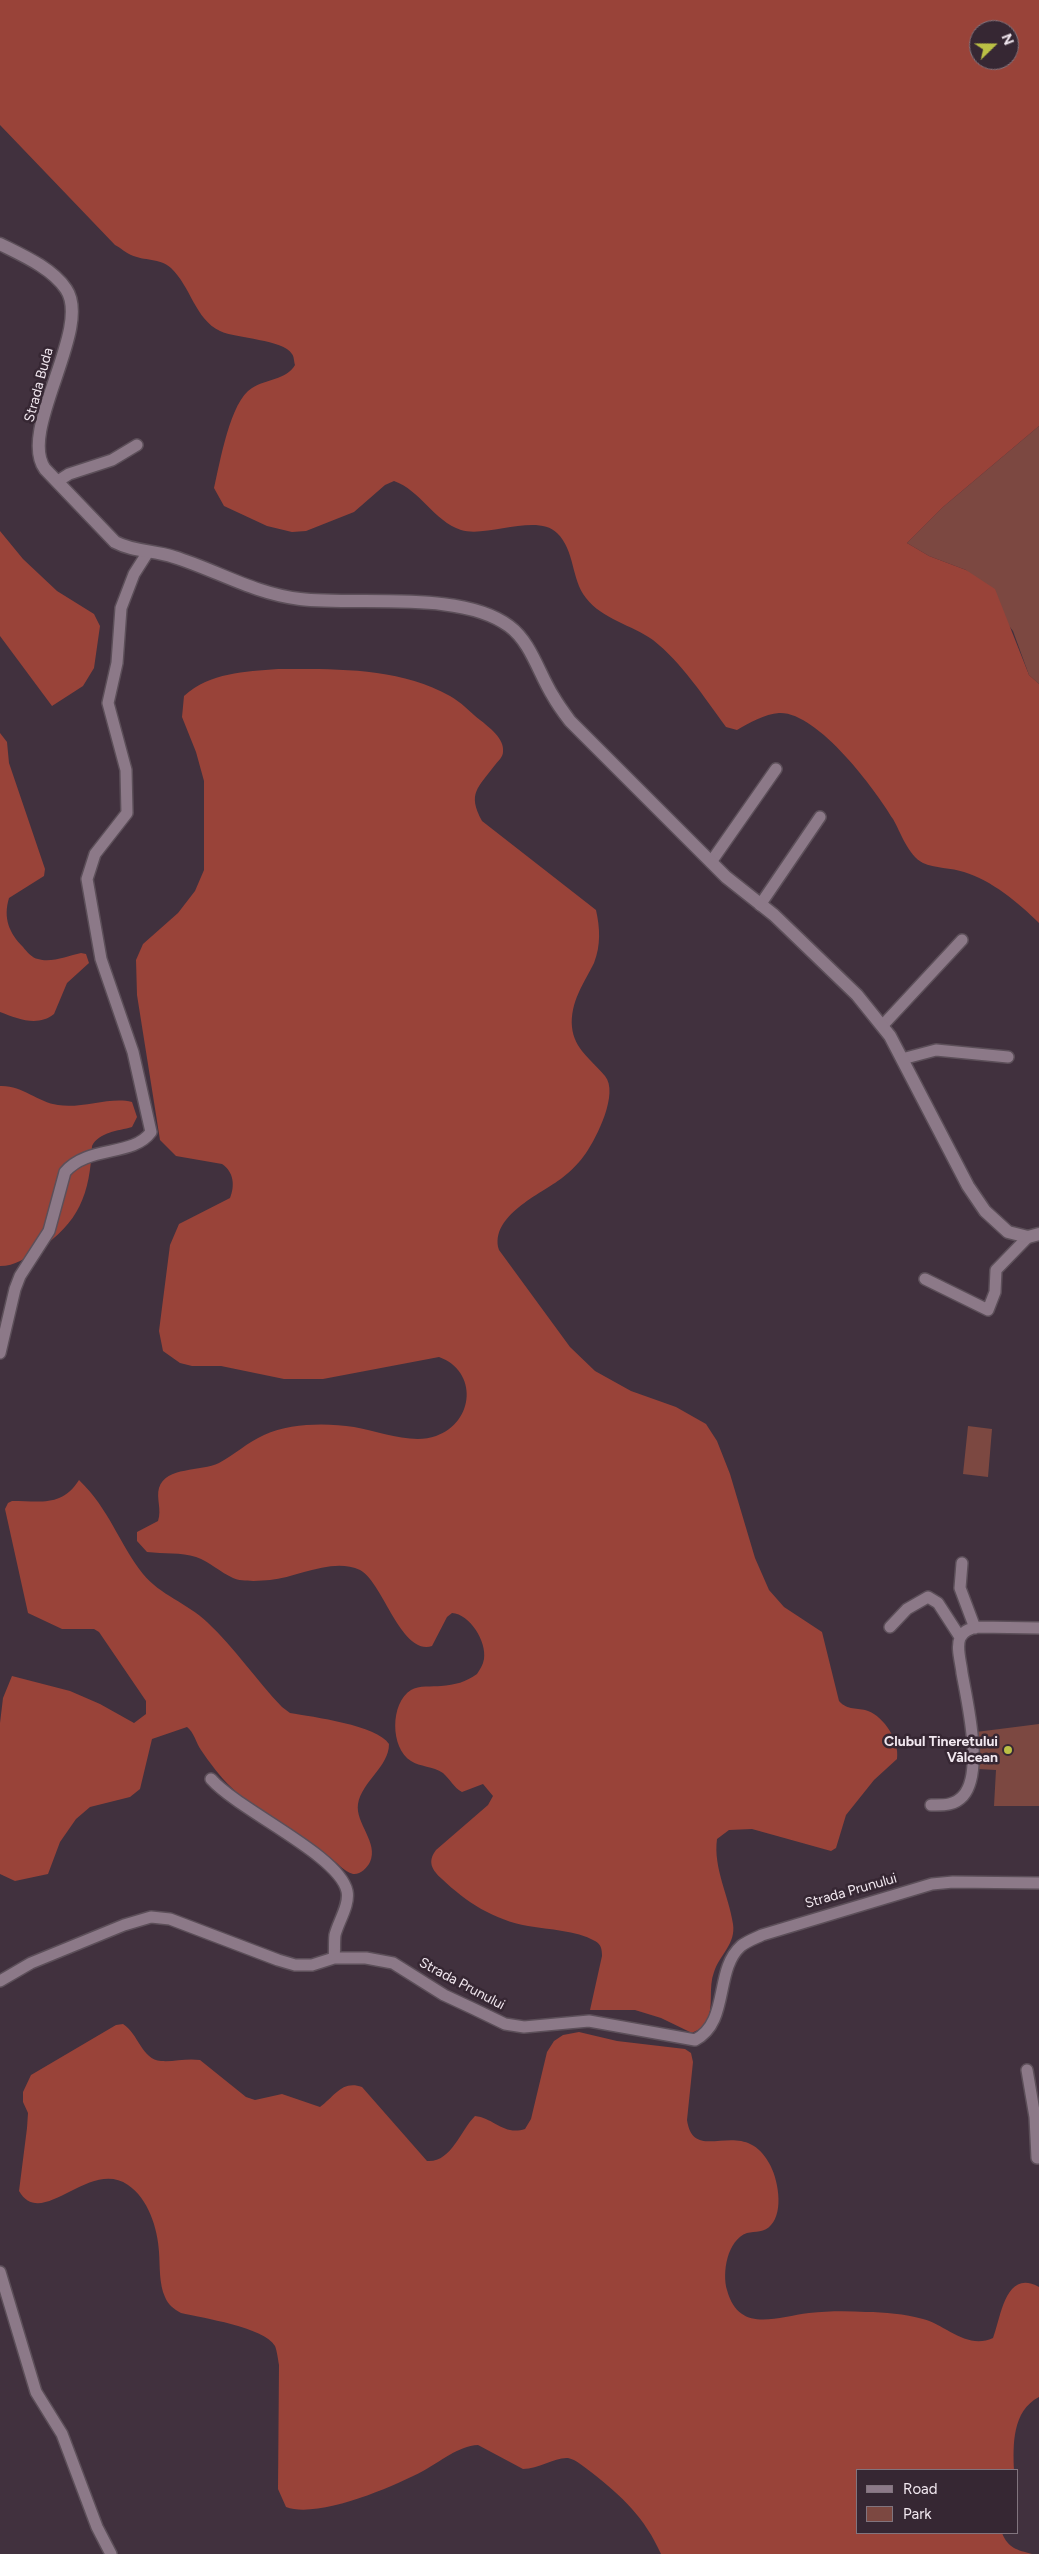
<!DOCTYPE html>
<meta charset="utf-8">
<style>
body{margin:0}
#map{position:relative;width:1039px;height:2554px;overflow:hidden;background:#41313e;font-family:Figtree,sans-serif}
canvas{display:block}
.legend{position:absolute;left:856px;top:2469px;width:162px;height:65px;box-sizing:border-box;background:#362733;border:1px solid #81747e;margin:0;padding:6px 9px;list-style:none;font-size:15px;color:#f1e7ef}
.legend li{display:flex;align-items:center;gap:10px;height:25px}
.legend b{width:25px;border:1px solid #81747e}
.north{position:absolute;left:969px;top:20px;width:50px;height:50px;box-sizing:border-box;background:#362733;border:1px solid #81747e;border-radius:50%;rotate:68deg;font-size:14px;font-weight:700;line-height:20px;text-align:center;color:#f1e7ef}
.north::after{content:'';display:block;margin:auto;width:18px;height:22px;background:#bbc045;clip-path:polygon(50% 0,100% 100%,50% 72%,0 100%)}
</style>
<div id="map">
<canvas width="1039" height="2554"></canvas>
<ul class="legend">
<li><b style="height:6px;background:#8c7988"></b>Road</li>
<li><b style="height:14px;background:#7c4841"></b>Park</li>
</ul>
<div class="north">N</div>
</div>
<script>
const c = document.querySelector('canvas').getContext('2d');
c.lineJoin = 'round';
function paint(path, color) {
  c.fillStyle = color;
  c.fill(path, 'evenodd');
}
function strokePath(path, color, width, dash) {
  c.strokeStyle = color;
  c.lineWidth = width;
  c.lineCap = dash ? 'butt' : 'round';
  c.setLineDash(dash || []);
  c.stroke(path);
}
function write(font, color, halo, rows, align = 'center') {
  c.font = font + ' Figtree,sans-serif';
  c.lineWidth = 5;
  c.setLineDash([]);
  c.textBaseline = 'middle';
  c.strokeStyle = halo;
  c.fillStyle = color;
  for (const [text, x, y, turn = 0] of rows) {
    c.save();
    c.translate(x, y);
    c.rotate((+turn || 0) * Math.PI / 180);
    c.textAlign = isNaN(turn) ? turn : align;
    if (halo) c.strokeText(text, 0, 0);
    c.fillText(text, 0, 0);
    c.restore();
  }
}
paint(new Path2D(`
 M 1039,426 L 1039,684 L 1029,675 L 1013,631 L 966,570 L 929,556 L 907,543 L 943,507 Z
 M 968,1426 L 992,1429 L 988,1477 L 963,1474 Z
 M 1039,1724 L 1039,1806 L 994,1806 L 996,1770 L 978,1769 L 976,1732 Z`), '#7c4841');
paint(new Path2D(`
 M 0,0 L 1039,0 L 1039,426 L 943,507 L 907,543 L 929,556 L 966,570 L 995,589 L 1029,675 L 1039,684 L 1039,923 C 1019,903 991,880 964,872 C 952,868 934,868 923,863 C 908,855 901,833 893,819 C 875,789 817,711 779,713 C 765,714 749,723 737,730 L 726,727 C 704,697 682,663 653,640 C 632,625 602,619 586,598 C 571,579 575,550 557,533 C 537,513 487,538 461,530 C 434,521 420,490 394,481 L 385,485 L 354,512 L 306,531 L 292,532 L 267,526 L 224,506 L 214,488 C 220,463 230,401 252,388 C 266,379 286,380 295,365 C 294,362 294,356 292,354 C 283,339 237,339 220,331 C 195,319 191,287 171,268 C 160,258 144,261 131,255 C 126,253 121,248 115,245 L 0,125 ZM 979,30 L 1009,30 L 1009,60 L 979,60 Z
 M 0,531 L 23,559 L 57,591 L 94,614 L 100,626 L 94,668 L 83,686 L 52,706 L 0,636 Z
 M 278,669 C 336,669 398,667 450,696 C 461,702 470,712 480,720 C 489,727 505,739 503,752 C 503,757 498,761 495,765 C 478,788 467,793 482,821 L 596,910 C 600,928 601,945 594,963 C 584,983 570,1002 572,1027 C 574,1049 592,1060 605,1076 C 619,1093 597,1137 586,1153 C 580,1162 571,1171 562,1178 C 541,1194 489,1216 499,1250 L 570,1347 L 595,1371 L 631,1391 L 676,1407 L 706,1424 L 717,1441 L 730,1474 L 755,1558 L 769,1590 L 784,1607 L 822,1632 L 839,1701 C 848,1711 857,1707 868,1711 C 884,1717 900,1741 897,1759 L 874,1780 L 846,1815 L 836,1848 L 831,1851 L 752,1829 L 729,1830 L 717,1839 C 713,1868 729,1896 733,1924 C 736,1944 720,1954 714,1972 C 708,1988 714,2006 707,2021 C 704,2027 698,2030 692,2033 L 661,2018 L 635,2010 L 590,2010 L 602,1956 C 602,1949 601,1944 595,1941 C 575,1930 550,1930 528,1926 C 494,1920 466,1902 442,1879 C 432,1870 427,1862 436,1850 L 488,1805 L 493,1796 L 483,1784 L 462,1792 C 454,1788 450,1779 443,1773 C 433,1766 420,1767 411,1761 C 390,1748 390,1703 411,1690 C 419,1685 432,1687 441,1686 C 455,1685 466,1682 477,1674 C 480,1669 483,1665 484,1659 C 487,1642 470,1614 452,1613 L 447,1617 L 432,1646 C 401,1656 383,1582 360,1570 C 333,1557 298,1577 270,1580 C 260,1581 242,1582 233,1578 C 220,1572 210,1562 196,1557 C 181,1552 164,1554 147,1552 L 137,1541 L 137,1532 L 158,1521 C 162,1510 156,1498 159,1488 C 166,1466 201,1472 219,1463 C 234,1455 248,1442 264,1435 C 291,1423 326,1423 354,1427 C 379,1431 412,1445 436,1436 C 475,1422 478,1371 439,1357 L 323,1379 L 284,1379 L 221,1366 L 192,1366 L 180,1363 L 163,1351 L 159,1331 L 170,1245 L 179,1224 L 230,1198 C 235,1186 234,1172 222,1164 L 176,1156 L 160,1140 L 137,995 L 136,960 L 143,944 L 178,913 L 195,891 L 204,870 L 204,781 L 196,752 L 182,717 L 184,696 C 211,672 244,672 278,669 Z
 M 0,733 L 7,742 L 9,763 L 45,869 L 44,876 L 9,898 C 3,918 9,933 23,947 C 27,952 32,958 38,959 C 51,963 68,956 81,953 L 86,954 L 89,963 L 67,983 L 54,1014 C 38,1027 18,1019 0,1012 Z
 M 0,1086 C 22,1085 37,1102 58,1105 C 82,1109 111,1096 132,1102 L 137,1117 L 132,1127 C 118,1131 99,1132 92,1146 C 90,1194 79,1223 38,1250 C 26,1258 15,1266 0,1266 Z
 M 79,1480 C 110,1510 118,1542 143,1574 C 160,1595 187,1603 207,1622 C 235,1648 256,1680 282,1707 L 290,1713 C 313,1717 377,1725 389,1744 C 389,1767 362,1781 358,1804 C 355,1823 379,1843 370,1862 C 367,1868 360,1875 353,1874 C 344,1872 336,1861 328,1856 C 297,1833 260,1816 232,1788 C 220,1777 210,1763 201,1750 C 196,1743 194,1732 187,1727 L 152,1739 L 140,1789 L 130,1797 L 90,1807 L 76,1819 L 60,1842 L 48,1874 L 15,1881 L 0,1874 L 0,1723 L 3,1698 L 12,1676 L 70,1691 L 100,1704 L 134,1723 L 146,1714 L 146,1701 L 99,1632 L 94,1629 L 62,1629 L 28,1613 L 5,1509 L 8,1503 L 12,1501 C 41,1501 62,1507 79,1480 Z
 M 123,2024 C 138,2033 142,2060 161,2061 C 174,2062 186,2058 200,2060 L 246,2097 L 255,2100 L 282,2094 L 320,2107 C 335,2096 342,2080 362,2087 L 427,2161 C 451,2163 460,2131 475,2116 C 494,2118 504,2136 525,2129 L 531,2119 L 547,2052 L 554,2041 L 563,2035 L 579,2032 L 617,2041 L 685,2049 L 691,2053 L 693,2062 L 687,2120 C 694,2167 742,2114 769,2163 C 778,2178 784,2211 771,2225 C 765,2233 755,2231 747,2233 C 727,2240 722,2273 727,2290 C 739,2334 776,2317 809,2313 C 828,2311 847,2311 866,2312 C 885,2312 904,2314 923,2319 C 946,2325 967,2350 993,2338 C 1001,2318 1005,2268 1039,2287 L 1039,2397 C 1012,2411 1013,2445 1014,2470 L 858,2470 L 858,2533 L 1002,2533 C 1008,2548 1017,2550 1032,2554 L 661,2554 C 645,2518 622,2496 591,2472 C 584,2467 577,2460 568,2458 C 555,2457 539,2469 523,2469 L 478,2445 C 458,2446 440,2462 423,2471 C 393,2487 318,2519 286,2507 L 278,2489 L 279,2365 C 278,2359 277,2351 275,2346 C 264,2327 202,2318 181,2313 C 174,2309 168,2305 165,2297 C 159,2284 160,2266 159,2252 C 158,2229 148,2198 128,2185 C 89,2158 42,2231 19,2191 L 27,2128 L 28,2113 L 23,2102 L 23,2092 L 31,2075 L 116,2025 Z`), '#994339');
const minor = new Path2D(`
 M 58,481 L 69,474 L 112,460 L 137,445
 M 711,862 L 776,769
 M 760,905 L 820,817
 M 883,1025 L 962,940
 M 902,1059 L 936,1050 L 1008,1057
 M 925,1279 L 988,1310 L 995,1292 L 996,1270 L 1028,1237
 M 0,1353 L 15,1289 L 20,1276 L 49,1231 L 65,1172 C 88,1145 133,1157 151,1132 L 133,1052 L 101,959 L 87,879 L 95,854 L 127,813 L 126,770 L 108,703 L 117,663 L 121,608 L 134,574 L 148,552
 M 962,1563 L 960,1588 L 975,1628
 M 890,1627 L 907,1609 L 928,1597 L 938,1603 L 960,1637
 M 211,1779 C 241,1812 339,1855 347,1891 C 350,1905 338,1922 335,1935 C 334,1943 335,1951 334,1958
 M 931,1805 C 943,1805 954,1806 963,1796 C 984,1773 967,1701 962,1673 C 961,1662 956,1648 960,1638 C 963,1631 971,1628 978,1627 L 1039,1628
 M 0,1981 L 31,1963 L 124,1925 L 151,1917 L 170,1919 L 278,1960 L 295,1965 L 312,1965 L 334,1958 L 366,1958 L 393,1963 L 444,1995 L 474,2009 L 505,2024 L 524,2027 L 589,2021 L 695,2040 C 730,2022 714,1970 741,1946 C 747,1941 756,1938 762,1935 L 932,1884 L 953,1882 L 1039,1883
 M 1027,2070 L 1035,2117 L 1039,2117
 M 1035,2117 L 1037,2158
 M 0,2272 L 36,2392 L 62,2434 L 97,2527 L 111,2554`);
const tertiary = new Path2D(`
 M 0,244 C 22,255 52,268 66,289 C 93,328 17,431 45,469 L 115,542 C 134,552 154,550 174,557 C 216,570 255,594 300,599 C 358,606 461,590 509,626 C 531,642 539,674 553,696 C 558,705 564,713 570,721 L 726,877 L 774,915 L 857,995 L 890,1036 L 968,1186 L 985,1211 L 1008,1232 L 1028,1237 L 1039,1234`);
strokePath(minor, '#5c4f59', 14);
strokePath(tertiary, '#5c4f59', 15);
strokePath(minor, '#8c7988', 11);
strokePath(tertiary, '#8c7988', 12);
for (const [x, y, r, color] of [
 [1008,1750,5,"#bbc045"]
]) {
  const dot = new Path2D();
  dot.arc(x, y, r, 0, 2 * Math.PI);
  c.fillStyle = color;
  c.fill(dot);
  strokePath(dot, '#362733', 2);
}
write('14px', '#f1e7ef', '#362733', [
 ["Strada Buda",39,385,-75],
 ["Strada Prunului",851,1891,-16],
 ["Strada Prunului",462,1984,28]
]);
write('bold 14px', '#f1e7ef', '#362733', [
 ["Clubul Tineretului",998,1742],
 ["Vâlcean",998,1758]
], 'right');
</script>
